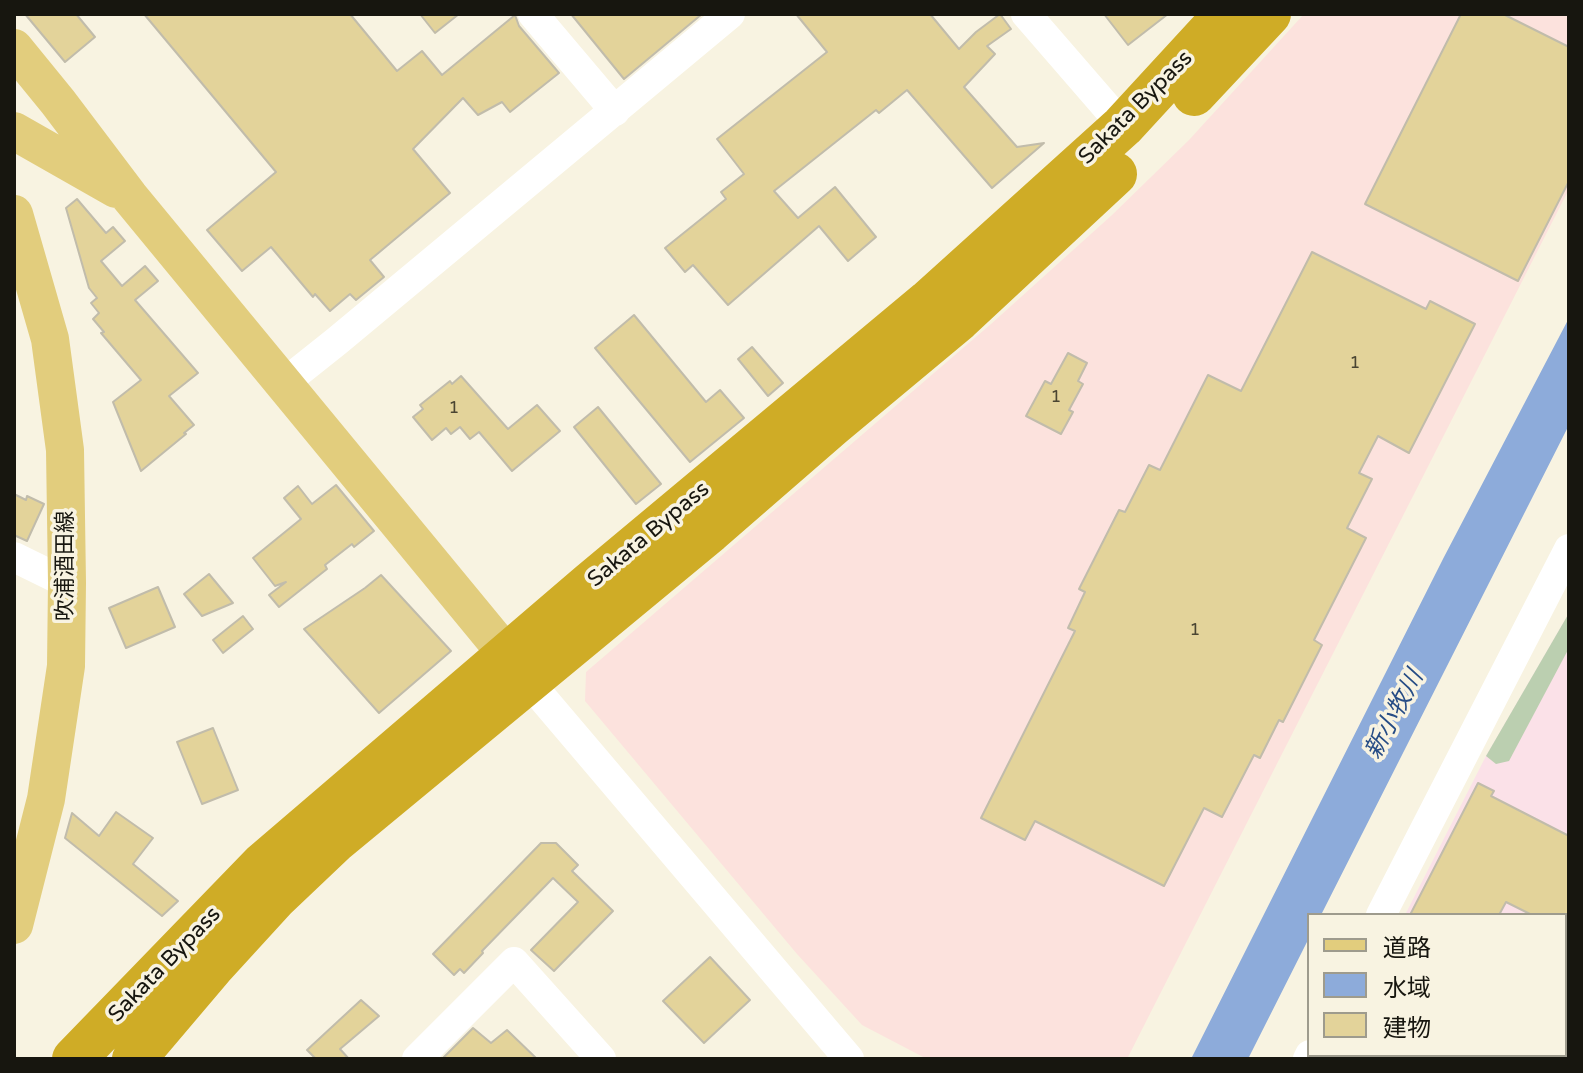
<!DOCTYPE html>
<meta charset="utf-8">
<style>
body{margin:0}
#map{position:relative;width:1583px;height:1073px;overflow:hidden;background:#f8f3e1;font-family:"Varela Round","Noto Sans JP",sans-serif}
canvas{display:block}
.frame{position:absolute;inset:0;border:16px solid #17160f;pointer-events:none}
.legend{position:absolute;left:1307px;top:913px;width:260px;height:144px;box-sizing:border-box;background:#f8f3e1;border:2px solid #9e9b8d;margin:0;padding:10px 14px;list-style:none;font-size:24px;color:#17160f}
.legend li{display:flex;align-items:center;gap:16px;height:40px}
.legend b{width:40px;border:2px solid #9e9b8d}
</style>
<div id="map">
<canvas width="1583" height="1073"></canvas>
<div class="frame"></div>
<ul class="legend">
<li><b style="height:10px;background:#e2cd7d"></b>道路</li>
<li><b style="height:22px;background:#8dabda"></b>水域</li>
<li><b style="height:22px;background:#e3d39a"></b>建物</li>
</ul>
</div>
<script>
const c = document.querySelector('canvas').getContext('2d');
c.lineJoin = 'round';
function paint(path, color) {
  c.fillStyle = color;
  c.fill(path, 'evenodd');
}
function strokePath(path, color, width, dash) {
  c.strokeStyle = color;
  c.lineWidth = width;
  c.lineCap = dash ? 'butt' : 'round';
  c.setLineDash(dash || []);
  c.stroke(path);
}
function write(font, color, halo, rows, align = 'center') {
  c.font = font + ' "Varela Round","Noto Sans JP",sans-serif';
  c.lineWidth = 7;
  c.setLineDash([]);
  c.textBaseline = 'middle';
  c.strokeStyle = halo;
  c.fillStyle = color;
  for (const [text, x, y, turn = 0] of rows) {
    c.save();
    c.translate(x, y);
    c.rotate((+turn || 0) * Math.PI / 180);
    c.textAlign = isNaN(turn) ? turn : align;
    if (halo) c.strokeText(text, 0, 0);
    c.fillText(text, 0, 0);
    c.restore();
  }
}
paint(new Path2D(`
 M 1304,14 L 1569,14 L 1569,189 L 1127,1059 L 927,1059 L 862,1025 L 797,954 L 585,701 L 586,672 L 991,324 L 1112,215 L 1189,140 Z`), '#fce2dd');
paint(new Path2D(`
 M 1569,613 L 1569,1059 L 1331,1059 L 1333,1055 L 1565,1055 L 1565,915 L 1405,915 L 1486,756 Z`), '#fbe1e8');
paint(new Path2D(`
 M 1569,613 L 1569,648 L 1509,761 L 1496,764 L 1486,756 Z`), '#bbcfb0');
paint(new Path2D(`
 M 1569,318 L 1569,425 L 1321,915 L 1309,915 L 1309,938 L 1248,1059 L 1191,1059 L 1444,557 Z`), '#8dabda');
const building = new Path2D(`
 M 25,14 L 76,14 L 95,37 L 65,62 Z
 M 144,14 L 350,14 L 397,71 L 422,51 L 442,75 L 515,15 L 519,26 L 559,73 L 510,112 L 502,102 L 478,115 L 463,98 L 413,149 L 450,193 L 370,260 L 384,277 L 356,300 L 350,294 L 330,311 L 315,294 L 313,297 L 271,247 L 242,271 L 207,230 L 276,172 Z
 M 420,14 L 459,14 L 435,33 Z
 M 571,14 L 702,14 L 624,79 Z
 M 796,14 L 930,14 L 959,49 L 976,32 L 1000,14 L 1011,29 L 987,46 L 995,54 L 964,87 L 1017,147 L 1044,143 L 992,188 L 907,90 L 879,113 L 876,110 L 774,191 L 798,218 L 835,187 L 876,237 L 848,261 L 819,226 L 728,305 L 693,265 L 685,272 L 665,248 L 726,199 L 721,192 L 744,174 L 717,139 L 827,52 Z
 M 1104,14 L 1168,14 L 1128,45 Z
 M 1461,14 L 1503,14 L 1569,47 L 1569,181 L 1518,281 L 1365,204 Z
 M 77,199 L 106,233 L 113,227 L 125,241 L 101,261 L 122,286 L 145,266 L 158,281 L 135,300 L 198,373 L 169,396 L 194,425 L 184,433 L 186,434 L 141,471 L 113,402 L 141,380 L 101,333 L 104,332 L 93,319 L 99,313 L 91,303 L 97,298 L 89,288 L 66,208 Z
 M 1312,252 L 1426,309 L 1430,301 L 1475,324 L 1409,453 L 1378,436 L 1359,473 L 1372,479 L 1347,528 L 1366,538 L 1314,640 L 1322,645 L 1283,722 L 1279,720 L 1260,758 L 1254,755 L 1222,817 L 1204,808 L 1164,886 L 1035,821 L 1025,840 L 981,818 L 1075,631 L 1068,628 L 1085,592 L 1079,589 L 1119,510 L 1125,512 L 1149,465 L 1160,470 L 1208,375 L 1241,391 Z
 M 634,315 L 706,402 L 720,390 L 744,418 L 690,462 L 595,348 Z
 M 752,347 L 783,383 L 768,396 L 738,359 Z
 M 1068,353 L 1087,363 L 1078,381 L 1083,384 L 1069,410 L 1073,412 L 1061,434 L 1026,416 L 1045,381 L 1051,384 Z
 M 461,376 L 508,429 L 537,405 L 560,431 L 512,471 L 479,432 L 470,439 L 460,427 L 451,434 L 446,428 L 432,440 L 413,417 L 423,409 L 420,405 L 450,381 L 452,384 Z
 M 598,407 L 661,484 L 636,504 L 574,427 Z
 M 336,485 L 374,531 L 354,547 L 352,544 L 325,565 L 327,569 L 279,607 L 269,595 L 286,582 L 275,586 L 253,558 L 301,519 L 284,498 L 298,486 L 312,504 Z
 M 14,494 L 26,500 L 27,496 L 44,504 L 27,541 L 14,535 Z
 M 209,574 L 233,603 L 202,616 L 184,594 Z
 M 381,575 L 451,651 L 379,713 L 304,629 L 365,588 Z
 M 158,587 L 175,627 L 126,648 L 109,608 Z
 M 243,616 L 253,629 L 223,653 L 213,640 Z
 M 213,728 L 238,790 L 202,804 L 177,742 Z
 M 1478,783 L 1494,791 L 1491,796 L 1569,836 L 1569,915 L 1532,915 L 1506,902 L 1499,915 L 1410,915 Z
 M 116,812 L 153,838 L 133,864 L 178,901 L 162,916 L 65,838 L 72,813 L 99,836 Z
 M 541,843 L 556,843 L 578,865 L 572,871 L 613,911 L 554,971 L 531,950 L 578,902 L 553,878 L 482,951 L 483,953 L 464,973 L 460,969 L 454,975 L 433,954 Z
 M 710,957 L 750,1000 L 704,1043 L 663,1001 Z
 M 361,1000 L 379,1016 L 340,1049 L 349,1059 L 316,1059 L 307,1050 Z
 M 473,1028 L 491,1043 L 507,1030 L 537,1059 L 442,1059 Z`);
paint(building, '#e3d39a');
strokePath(building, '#c1bcab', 2);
strokePath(new Path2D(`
 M 533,14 L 615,111
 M 1026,14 L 1123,126
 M 283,384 L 337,341 L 730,14
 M 14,557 L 67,583
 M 528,681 L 849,1059
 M 1381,915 L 1569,549
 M 417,1059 L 514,962 L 601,1059
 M 1308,1059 L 1310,1055`), '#fff', 30);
strokePath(new Path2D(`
 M 14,48 L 58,102 L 129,196 L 527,679
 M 14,131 L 116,189
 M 14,214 L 50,339 L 65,450 L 67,583 L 66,666 L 46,799 L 14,925`), '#e2cd7d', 38);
strokePath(new Path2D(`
 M 1194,94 L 1269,14
 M 74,1059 L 262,865 L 590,584 L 928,302 L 1123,126 L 1226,14
 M 134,1059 L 212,967 L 276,897 L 335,841 L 710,531 L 832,425 L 959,319 L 1115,174`), '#cfac26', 44);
write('18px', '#4a4532', null, [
 ["1",1355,363],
 ["1",1056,397],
 ["1",454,408],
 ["1",1195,630]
]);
write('22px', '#17160f', '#f8f3e1', [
 ["Sakata Bypass",1136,108,-45],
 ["Sakata Bypass",649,535,-40],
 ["吹浦酒田線",66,566,-90],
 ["Sakata Bypass",165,965,-46]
]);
write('italic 24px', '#264c85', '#f8f3e1', [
 ["新小牧川",1395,715,-62]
]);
</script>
